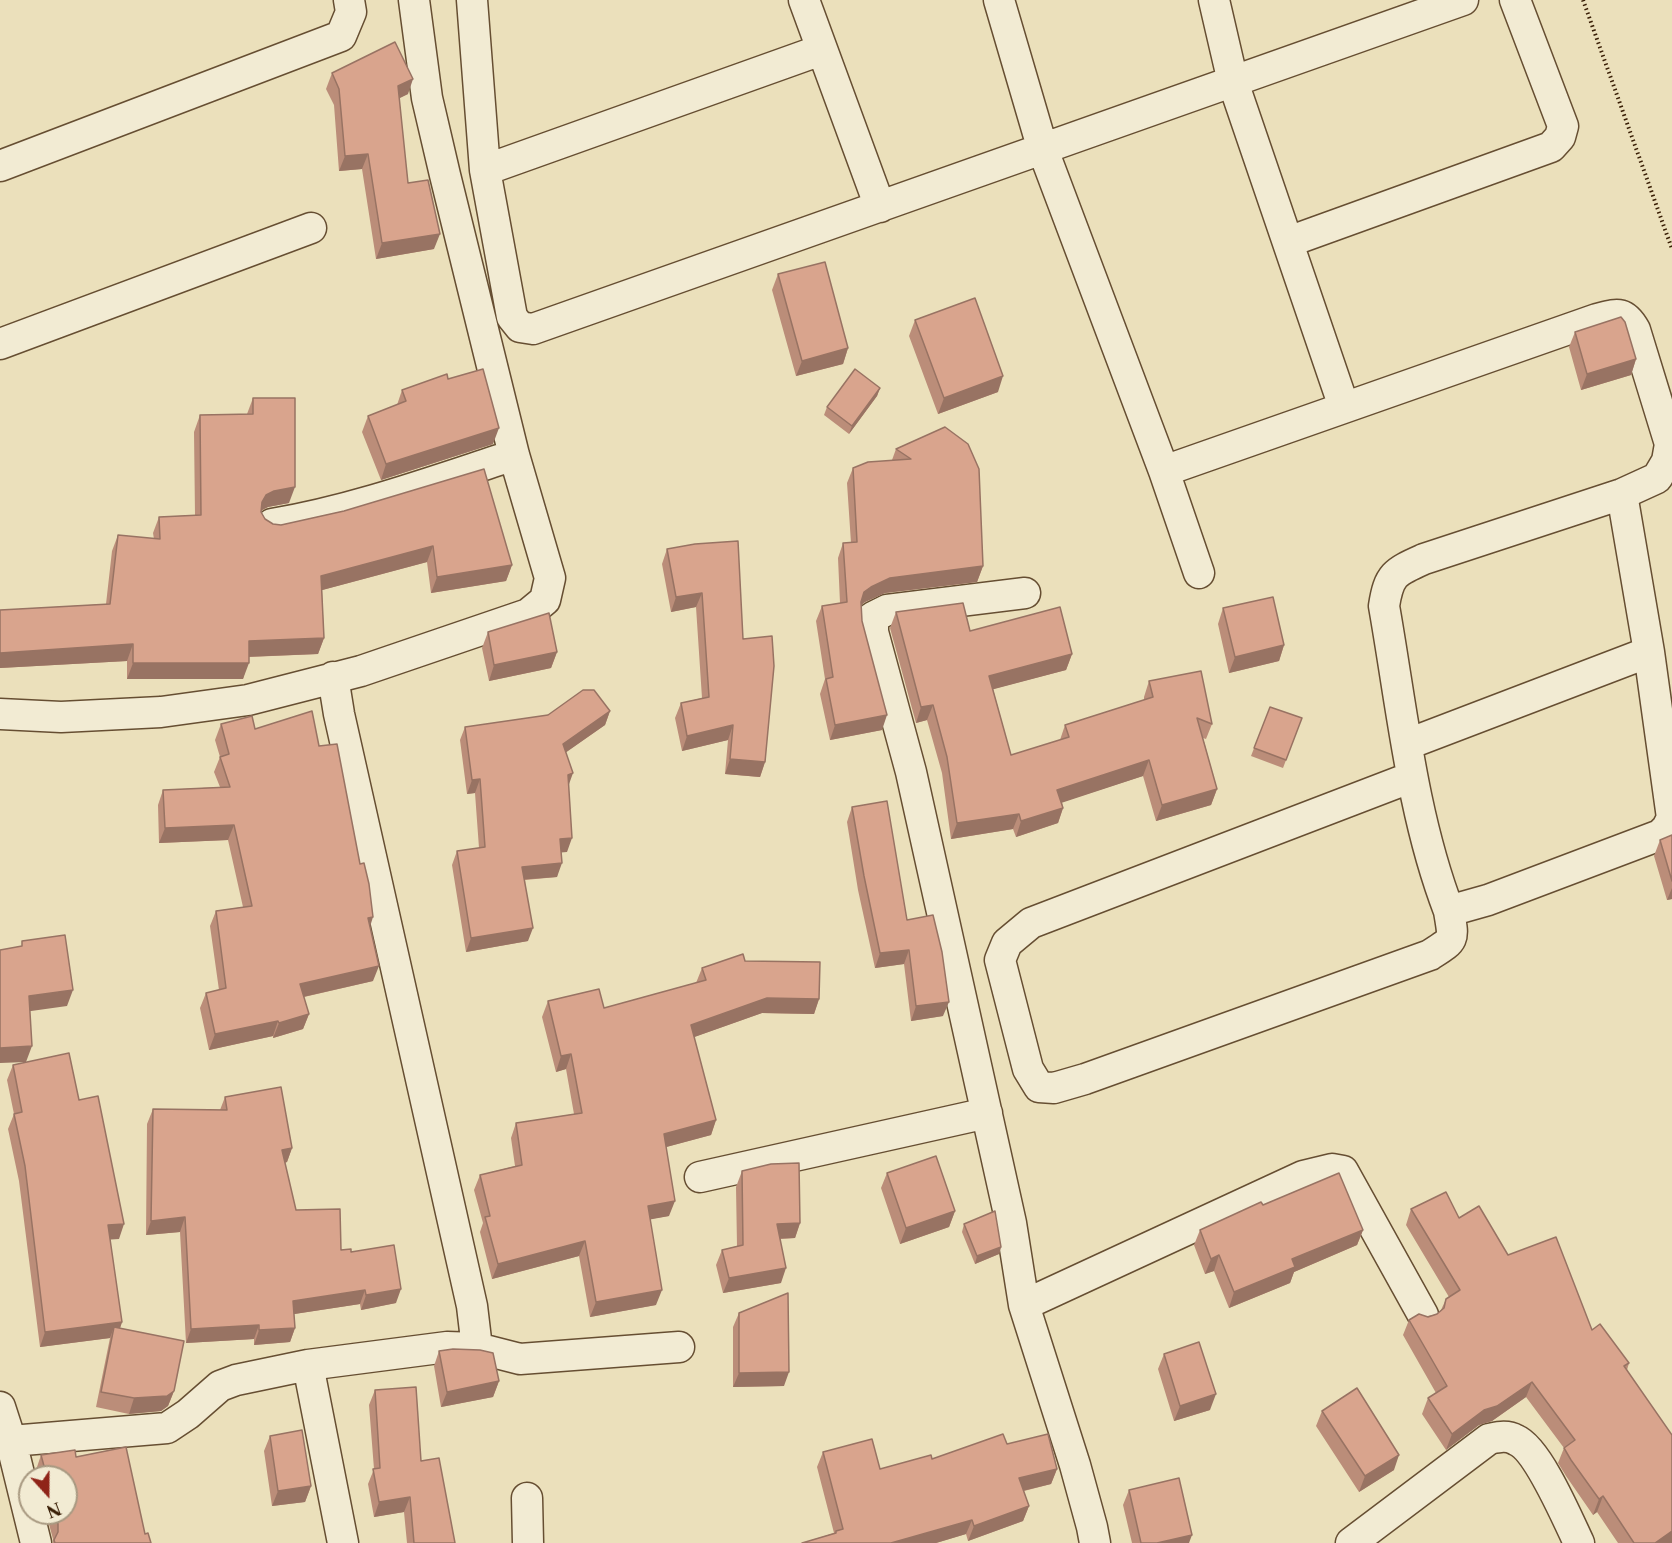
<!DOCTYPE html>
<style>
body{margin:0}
#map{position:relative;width:1672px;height:1543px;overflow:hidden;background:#ebe0bb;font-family:"Libre Caslon Text",serif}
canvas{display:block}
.north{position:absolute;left:18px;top:1465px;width:60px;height:60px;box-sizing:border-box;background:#f2ebd3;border:2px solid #a89981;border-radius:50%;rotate:159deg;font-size:16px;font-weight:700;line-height:24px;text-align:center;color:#391e05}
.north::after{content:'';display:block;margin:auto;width:21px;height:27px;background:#8f2418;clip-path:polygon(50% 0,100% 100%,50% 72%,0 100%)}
</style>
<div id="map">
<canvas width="1672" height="1543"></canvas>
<div class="north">N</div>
</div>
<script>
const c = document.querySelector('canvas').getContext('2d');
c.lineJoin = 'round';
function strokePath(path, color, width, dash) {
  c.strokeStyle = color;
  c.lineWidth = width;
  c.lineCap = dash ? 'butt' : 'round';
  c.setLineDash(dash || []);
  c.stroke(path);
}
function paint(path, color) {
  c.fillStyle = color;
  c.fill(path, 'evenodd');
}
const street = new Path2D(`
 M 472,0 L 485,170 L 512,317 L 520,327 L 533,329 L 1463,0
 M 804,0 L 880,207
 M 999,0 L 1043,150 L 1164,471 L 1199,573
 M 1214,0 L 1233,82 L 1344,407
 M 0,166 L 341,36 L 351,12 L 349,0
 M 485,170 L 821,50
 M 1288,242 L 1551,147 L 1560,137 L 1563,126 L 1515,0
 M 0,344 L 311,228
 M 1164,471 L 1597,319 C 1617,314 1624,310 1635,330 L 1670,444 L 1667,461 L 1657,478 L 1622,494 L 1424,559 C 1395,572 1389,574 1384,606 C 1402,708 1412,815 1449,911 L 1488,900 L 1660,835 L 1667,828 L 1672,818 L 1649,652 L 1622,494
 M 272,524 C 355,510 434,481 514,455
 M 1025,593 L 887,610 L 873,617 L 873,632 L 911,772 L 1011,1223 L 1024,1305 L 1075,1465 L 1092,1527 L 1095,1543
 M 0,714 L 61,717 L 161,712 L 248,700 L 361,671 L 528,614 L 545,600 L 550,578 L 514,455 L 445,175 L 427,98 L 414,0
 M 1408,744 L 1649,652
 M 1412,777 L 1031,923 L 1007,943 L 1000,960 L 1028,1069 L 1039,1087 L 1054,1088 L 1085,1079 L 1430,955 C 1455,939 1454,941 1449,911
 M 700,1177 L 987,1113
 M 1024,1305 L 1303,1176 L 1332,1169 L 1343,1171 L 1423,1315
 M 477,1348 L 520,1359 L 679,1347
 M 308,1365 L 343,1543
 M 0,1407 L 11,1441
 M 527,1498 L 528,1543
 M 36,1543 L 11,1441 L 167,1428 L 188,1414 L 220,1386 L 236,1380 L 308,1365 L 447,1347 L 477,1348 L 472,1306 L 339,714 L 333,677
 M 1351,1543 L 1489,1439 C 1499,1437 1507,1435 1516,1440 C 1538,1449 1568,1520 1579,1543`);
strokePath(street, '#664e32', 33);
strokePath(new Path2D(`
 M 1583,0 L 1672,249`), '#391e05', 4, [1.5, 3]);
strokePath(street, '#f2ebd3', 30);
paint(new Path2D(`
 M 332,73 L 408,94 L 399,98 L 408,183 L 434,249 L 376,259 L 362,169 L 339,171 L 334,105 L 326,89 Z
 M 778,274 L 848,348 L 843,364 L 796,376 L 772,290 Z
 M 915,320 L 998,392 L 938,414 L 909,336 Z
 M 1575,332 L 1636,359 L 1631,375 L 1581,390 L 1569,347 Z
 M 448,379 L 493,444 L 381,480 L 362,432 L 368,416 L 397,405 L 402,390 Z
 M 880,388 L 877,396 L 849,434 L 824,415 L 827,407 Z
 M 253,398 L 289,503 L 268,507 L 261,511 L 265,519 L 273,524 L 281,525 L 344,511 L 512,565 L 506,581 L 431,593 L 427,562 L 322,590 L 324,638 L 318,654 L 249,657 L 243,679 L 127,679 L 127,661 L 0,668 L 0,610 L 106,604 L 112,551 L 118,535 L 154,539 L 153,533 L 159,517 L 195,515 L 194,432 L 200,415 L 247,414 Z
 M 945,427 L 983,566 L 977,582 L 885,593 L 865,602 L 861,605 L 862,621 L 882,730 L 830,740 L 820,694 L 825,679 L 816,621 L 822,606 L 840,603 L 838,558 L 843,543 L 851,543 L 847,483 L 853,468 L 892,460 L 896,449 Z
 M 667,549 L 743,639 L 765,762 L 760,777 L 725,774 L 728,740 L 682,751 L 675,718 L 681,703 L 702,698 L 696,607 L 671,612 L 662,564 Z
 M 1223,608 L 1284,645 L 1279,661 L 1229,673 L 1218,624 Z
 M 896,612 L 970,631 L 1072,654 L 1066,670 L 993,689 L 1011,755 L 1060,740 L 1065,725 L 1144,700 L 1144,697 L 1149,681 L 1212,724 L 1206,739 L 1203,738 L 1217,789 L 1211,805 L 1156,821 L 1143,776 L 1062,802 L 1063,808 L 1058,823 L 1016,837 L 1013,829 L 951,839 L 942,773 L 927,720 L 916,723 L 890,628 Z
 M 488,632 L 557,652 L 551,668 L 489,681 L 482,648 Z
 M 1270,707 L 1302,718 L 1283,768 L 1251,756 Z
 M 610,711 L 605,725 L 566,752 L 568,785 L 567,852 L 561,852 L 557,877 L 525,880 L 528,941 L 466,952 L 452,865 L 457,851 L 479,848 L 475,793 L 467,794 L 460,740 L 465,727 Z
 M 221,724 L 255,729 L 319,746 L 370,926 L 373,981 L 304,997 L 309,1014 L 303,1029 L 273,1038 L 273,1036 L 209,1050 L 200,1008 L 206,993 L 219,990 L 210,926 L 216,911 L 243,907 L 228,840 L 159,843 L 158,805 L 163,790 L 220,787 L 214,772 L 220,757 L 215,740 Z
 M 852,807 L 907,920 L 943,1016 L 911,1021 L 904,964 L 875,968 L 858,890 L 847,822 Z
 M 1672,835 L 1672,899 L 1667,900 L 1654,856 L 1660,840 Z
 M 745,961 L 819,999 L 814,1014 L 762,1013 L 694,1037 L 716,1120 L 711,1135 L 666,1147 L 669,1216 L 650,1219 L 656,1305 L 590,1317 L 579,1256 L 492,1279 L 480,1232 L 483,1223 L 474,1190 L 480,1175 L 515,1166 L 511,1138 L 516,1123 L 574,1114 L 566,1069 L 556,1072 L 542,1017 L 548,1001 L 604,1008 L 696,983 L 702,968 Z
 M 13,1065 L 79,1100 L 119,1239 L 110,1239 L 122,1322 L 120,1328 L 174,1391 L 168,1406 L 161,1411 L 129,1414 L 96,1407 L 110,1338 L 40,1347 L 19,1181 L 8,1129 L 14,1114 L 7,1080 Z
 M 225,1097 L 292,1148 L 287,1162 L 285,1163 L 296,1210 L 341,1250 L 351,1252 L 396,1303 L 361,1310 L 360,1304 L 294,1314 L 295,1328 L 290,1342 L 254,1345 L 254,1339 L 186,1343 L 180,1232 L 146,1235 L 147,1124 L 153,1109 L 220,1110 Z
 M 742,1171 L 800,1223 L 795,1238 L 780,1239 L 781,1283 L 723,1293 L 716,1265 L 722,1250 L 737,1246 L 736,1187 Z
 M 887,1173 L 955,1211 L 949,1227 L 900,1244 L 881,1188 Z
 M 1263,1205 L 1363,1230 L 1357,1245 L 1294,1272 L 1290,1283 L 1229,1308 L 1214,1271 L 1205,1274 L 1194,1245 L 1200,1230 Z
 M 1411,1209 L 1459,1218 L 1508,1255 L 1629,1363 L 1627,1370 L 1672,1543 L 1618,1543 L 1597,1512 L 1593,1515 L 1566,1476 L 1558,1463 L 1564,1448 L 1526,1397 L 1492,1421 L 1479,1425 L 1446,1450 L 1422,1414 L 1428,1398 L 1436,1393 L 1403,1335 L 1409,1320 L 1437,1314 L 1441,1310 L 1446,1299 L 1449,1297 L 1406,1225 Z
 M 964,1224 L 1001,1247 L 999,1254 L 975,1264 L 962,1232 Z
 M 739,1313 L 784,1386 L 733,1387 L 733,1327 Z
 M 439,1351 L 499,1381 L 493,1397 L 441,1407 L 434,1366 Z
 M 1164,1354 L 1210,1410 L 1174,1421 L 1158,1369 Z
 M 375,1390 L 421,1461 L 455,1543 L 407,1543 L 404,1512 L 374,1517 L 368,1484 L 374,1469 L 369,1405 Z
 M 1322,1411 L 1394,1470 L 1359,1492 L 1316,1426 Z
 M 270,1436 L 311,1486 L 305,1502 L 272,1506 L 264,1451 Z
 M 1007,1444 L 1057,1469 L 1051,1484 L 1024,1491 L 1029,1506 L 1023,1521 L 968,1541 L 966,1534 L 936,1543 L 802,1543 L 834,1533 L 817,1467 L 823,1452 L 880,1469 Z
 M 41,1455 L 76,1457 L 145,1534 L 151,1543 L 53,1543 L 53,1539 L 46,1513 L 66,1513 L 66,1477 L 38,1477 L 36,1470 Z
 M 1129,1490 L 1189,1543 L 1132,1543 L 1123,1505 Z`), '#bb8d79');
paint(new Path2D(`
 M 413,79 L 408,94 L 392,102 L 398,86 Z
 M 368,154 L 362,169 L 339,171 L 345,156 Z
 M 440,234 L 434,249 L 376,259 L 382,243 Z
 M 848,348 L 843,364 L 796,376 L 802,361 Z
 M 1636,359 L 1631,375 L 1581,390 L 1587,374 Z
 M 1003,376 L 998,392 L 938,414 L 944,398 Z
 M 880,388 L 877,396 L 849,434 L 852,426 Z
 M 499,428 L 493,444 L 381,480 L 386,464 Z
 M 295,487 L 289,503 L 268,507 L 260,511 L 262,502 L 266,495 L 274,491 Z
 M 433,546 L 427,562 L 315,592 L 321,576 Z
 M 512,565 L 506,581 L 431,593 L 437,577 Z
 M 983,566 L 977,582 L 885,593 L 865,602 L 859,607 L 864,592 L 871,587 L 890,578 Z
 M 702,593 L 696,607 L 671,612 L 676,597 Z
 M 324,638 L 318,654 L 243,657 L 249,641 Z
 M 133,644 L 127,661 L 0,668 L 0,653 Z
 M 1284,645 L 1279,661 L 1229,673 L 1235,657 Z
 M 557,652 L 551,668 L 489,681 L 494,665 Z
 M 1072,654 L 1066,670 L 983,692 L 989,676 Z
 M 133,663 L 249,663 L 243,679 L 127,679 Z
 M 933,705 L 927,720 L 916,723 L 921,707 Z
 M 610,711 L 605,725 L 558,758 L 563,744 Z
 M 887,715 L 882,730 L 830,740 L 835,725 Z
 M 733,725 L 728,740 L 682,751 L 687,736 Z
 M 730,759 L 765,762 L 760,777 L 725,774 Z
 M 1149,760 L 1143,776 L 1052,806 L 1057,790 Z
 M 573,773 L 568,787 L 568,775 Z
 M 480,779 L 475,793 L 467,794 L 472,780 Z
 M 1217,789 L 1211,805 L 1156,821 L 1162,805 Z
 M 1063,808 L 1058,823 L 1016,837 L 1021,821 Z
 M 1019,814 L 1013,829 L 951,839 L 957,823 Z
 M 234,825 L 228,840 L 159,843 L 165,828 Z
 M 572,838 L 567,852 L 555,853 L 560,839 Z
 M 562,863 L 557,877 L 517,880 L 522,867 Z
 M 1672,888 L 1672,899 L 1667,900 Z
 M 373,917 L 368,933 L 368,918 Z
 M 533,928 L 528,941 L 466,952 L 471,938 Z
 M 909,950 L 904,964 L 875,968 L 880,953 Z
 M 379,966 L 373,981 L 294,999 L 300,984 Z
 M 73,990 L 67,1006 L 24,1012 L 29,996 Z
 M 767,998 L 819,999 L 814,1014 L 762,1013 L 686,1040 L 691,1025 Z
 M 949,1002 L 943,1016 L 911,1021 L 916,1006 Z
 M 309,1014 L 303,1029 L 273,1038 L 279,1023 Z
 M 278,1021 L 273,1036 L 209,1050 L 215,1034 Z
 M 32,1046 L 26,1062 L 0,1063 L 0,1048 Z
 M 571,1054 L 566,1069 L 556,1072 L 561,1056 Z
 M 716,1120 L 711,1135 L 659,1149 L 664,1134 Z
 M 292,1148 L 287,1162 L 277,1164 L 282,1150 Z
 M 675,1201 L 669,1216 L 642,1221 L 648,1206 Z
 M 955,1211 L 949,1227 L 900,1244 L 906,1228 Z
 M 185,1217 L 180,1232 L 146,1235 L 151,1221 Z
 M 800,1223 L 795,1238 L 771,1239 L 777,1224 Z
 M 124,1224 L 119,1239 L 103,1240 L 108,1225 Z
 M 1363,1230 L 1357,1245 L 1294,1272 L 1290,1283 L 1229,1308 L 1234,1292 L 1292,1259 Z
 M 585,1241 L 579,1256 L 492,1279 L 498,1264 Z
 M 1001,1247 L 999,1254 L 975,1264 L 977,1256 Z
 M 1219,1255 L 1214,1271 L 1205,1274 L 1211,1259 Z
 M 786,1268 L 781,1283 L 723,1293 L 729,1278 Z
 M 401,1289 L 396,1303 L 361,1310 L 366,1295 Z
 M 365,1290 L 360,1304 L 288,1315 L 293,1301 Z
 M 662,1290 L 656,1305 L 590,1317 L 596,1302 Z
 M 122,1322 L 117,1337 L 114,1327 L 110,1338 L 40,1347 L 45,1332 Z
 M 259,1325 L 254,1339 L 186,1343 L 191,1329 Z
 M 295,1328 L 290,1342 L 254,1345 L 259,1330 Z
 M 789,1372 L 784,1386 L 733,1387 L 739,1373 Z
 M 499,1381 L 493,1397 L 441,1407 L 447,1392 Z
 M 1532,1382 L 1526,1397 L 1492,1421 L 1479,1425 L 1446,1450 L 1452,1434 L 1484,1410 Z
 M 174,1391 L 168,1406 L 161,1411 L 129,1414 L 134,1398 Z
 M 1216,1394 L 1210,1410 L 1174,1421 L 1180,1406 Z
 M 1399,1455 L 1394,1470 L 1359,1492 L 1365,1476 Z
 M 1057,1469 L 1051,1484 L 1014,1493 L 1019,1478 Z
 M 311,1486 L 305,1502 L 272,1506 L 278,1491 Z
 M 1603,1496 L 1597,1512 L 1593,1515 L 1599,1499 Z
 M 410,1497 L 404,1512 L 374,1517 L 379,1502 Z
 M 1029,1506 L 1023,1521 L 968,1541 L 974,1526 Z
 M 972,1520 L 966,1534 L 936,1543 L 891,1543 Z
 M 1672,1531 L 1672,1543 L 1655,1543 Z
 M 1192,1535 L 1189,1543 L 1157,1543 Z`), '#987363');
const building = new Path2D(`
 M 395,42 L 413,79 L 398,86 L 408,183 L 428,180 L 440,234 L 382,243 L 368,154 L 345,156 L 339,89 L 332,73 Z
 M 825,262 L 848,348 L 802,361 L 778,274 Z
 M 975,298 L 1003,376 L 944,398 L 915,320 Z
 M 1621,317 L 1625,322 L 1636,359 L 1587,374 L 1575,332 Z
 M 483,369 L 499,428 L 386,464 L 368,416 L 406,401 L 402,390 L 447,374 L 448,379 Z
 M 855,369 L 880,388 L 852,426 L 827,407 Z
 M 253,398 L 295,398 L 295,487 L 274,491 L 266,495 L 262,502 L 261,512 L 265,519 L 273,524 L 281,525 L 344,511 L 484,469 L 512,565 L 437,577 L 433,546 L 321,576 L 324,638 L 249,641 L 249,663 L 133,663 L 133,644 L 0,653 L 0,610 L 110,604 L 118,535 L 160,539 L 159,517 L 201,515 L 200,415 L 253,414 Z
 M 945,427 L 968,444 L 979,469 L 983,566 L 890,578 L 871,587 L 864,592 L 861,602 L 862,621 L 887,715 L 835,725 L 826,679 L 833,677 L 822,606 L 847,602 L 843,543 L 857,542 L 853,468 L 868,462 L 911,459 L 896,449 Z
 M 738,541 L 743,639 L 772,636 L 774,666 L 765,762 L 730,759 L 733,725 L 687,736 L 681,703 L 709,697 L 702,593 L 676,597 L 667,549 L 695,544 Z
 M 1273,597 L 1284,645 L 1235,657 L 1223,608 Z
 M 963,603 L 970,631 L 1060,607 L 1072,654 L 989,676 L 1011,755 L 1069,737 L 1065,725 L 1153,697 L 1149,681 L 1201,671 L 1212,724 L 1197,718 L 1217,789 L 1162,805 L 1149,760 L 1057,790 L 1063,808 L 1021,821 L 1019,814 L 957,823 L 947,757 L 933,705 L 921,707 L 896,612 Z
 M 549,613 L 557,652 L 494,665 L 488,632 Z
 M 583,690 L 594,690 L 610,711 L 563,744 L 573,773 L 568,775 L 572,838 L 560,839 L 562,863 L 522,867 L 533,928 L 471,938 L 457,851 L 485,847 L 480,779 L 472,780 L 465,727 L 548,715 Z
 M 1270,707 L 1302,718 L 1286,760 L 1254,748 Z
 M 312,711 L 319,746 L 337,744 L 360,864 L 364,863 L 369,884 L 373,917 L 368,918 L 379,966 L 300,984 L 309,1014 L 279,1023 L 278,1021 L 215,1034 L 206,993 L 226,988 L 216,911 L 252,906 L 234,825 L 165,828 L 163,790 L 230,787 L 220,757 L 229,754 L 221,724 L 252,716 L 255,729 Z
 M 887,801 L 907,920 L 933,915 L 942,952 L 949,1002 L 916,1006 L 909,950 L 880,953 L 864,876 L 852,807 Z
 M 1672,835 L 1672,881 L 1660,840 Z
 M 65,935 L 73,990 L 29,996 L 32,1046 L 0,1048 L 0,950 L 22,946 L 22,941 Z
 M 743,954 L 745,961 L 820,962 L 819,999 L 767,998 L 691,1025 L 716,1120 L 664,1134 L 675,1201 L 648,1206 L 662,1290 L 596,1302 L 585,1241 L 498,1264 L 485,1217 L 490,1216 L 480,1175 L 522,1165 L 516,1123 L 582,1113 L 571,1054 L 561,1056 L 548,1001 L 599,989 L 604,1008 L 706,980 L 702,968 Z
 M 69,1053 L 79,1100 L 98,1096 L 124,1224 L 108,1225 L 122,1322 L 45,1332 L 25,1166 L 14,1114 L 22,1112 L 13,1065 Z
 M 281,1087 L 292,1148 L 282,1150 L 296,1210 L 340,1209 L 341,1250 L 351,1249 L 351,1252 L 394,1245 L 401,1289 L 366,1295 L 365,1290 L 293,1301 L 295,1328 L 259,1330 L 259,1325 L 191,1329 L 185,1217 L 151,1221 L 153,1109 L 227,1110 L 225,1097 Z
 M 936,1156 L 955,1211 L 906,1228 L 887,1173 Z
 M 799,1163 L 800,1223 L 777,1224 L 786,1268 L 729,1278 L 722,1250 L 743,1245 L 742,1171 L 771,1164 Z
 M 1339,1173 L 1363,1230 L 1292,1259 L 1295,1267 L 1234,1292 L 1219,1255 L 1211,1259 L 1200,1230 L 1261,1202 L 1263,1205 Z
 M 1446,1192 L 1459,1218 L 1479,1206 L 1508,1255 L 1556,1237 L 1592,1330 L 1600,1324 L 1629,1363 L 1624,1366 L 1672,1435 L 1672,1531 L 1655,1543 L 1634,1543 L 1603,1496 L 1599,1499 L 1571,1460 L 1564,1448 L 1575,1440 L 1532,1382 L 1497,1406 L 1484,1410 L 1452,1434 L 1428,1398 L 1447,1386 L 1409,1320 L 1419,1314 L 1428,1317 L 1437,1314 L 1444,1308 L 1446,1299 L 1460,1290 L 1411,1209 Z
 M 995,1211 L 1001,1247 L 977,1256 L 964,1224 Z
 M 788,1293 L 789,1372 L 739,1373 L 739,1313 Z
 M 114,1327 L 184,1341 L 174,1391 L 167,1396 L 134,1398 L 101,1392 Z
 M 1199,1342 L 1216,1394 L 1180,1406 L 1164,1354 Z
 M 453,1349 L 480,1350 L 493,1353 L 499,1381 L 447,1392 L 439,1351 Z
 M 416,1387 L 421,1461 L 439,1458 L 455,1543 L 414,1543 L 410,1497 L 379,1502 L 373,1469 L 380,1468 L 375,1390 Z
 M 1357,1388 L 1399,1455 L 1365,1476 L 1322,1411 Z
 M 302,1430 L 311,1486 L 278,1491 L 270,1436 Z
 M 1003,1434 L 1007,1444 L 1048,1434 L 1057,1469 L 1019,1478 L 1029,1506 L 974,1526 L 972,1520 L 891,1543 L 802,1543 L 836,1533 L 836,1531 L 843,1529 L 823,1452 L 872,1439 L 880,1469 L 931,1455 L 932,1459 Z
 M 126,1447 L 145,1534 L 148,1533 L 151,1543 L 55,1543 L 54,1540 L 58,1532 L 58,1524 L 55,1513 L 66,1513 L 66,1477 L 47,1477 L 41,1455 L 75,1450 L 76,1457 Z
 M 1179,1478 L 1192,1535 L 1157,1543 L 1141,1543 L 1129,1490 Z`);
paint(building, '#d9a48d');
strokePath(building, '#987363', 1.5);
</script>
